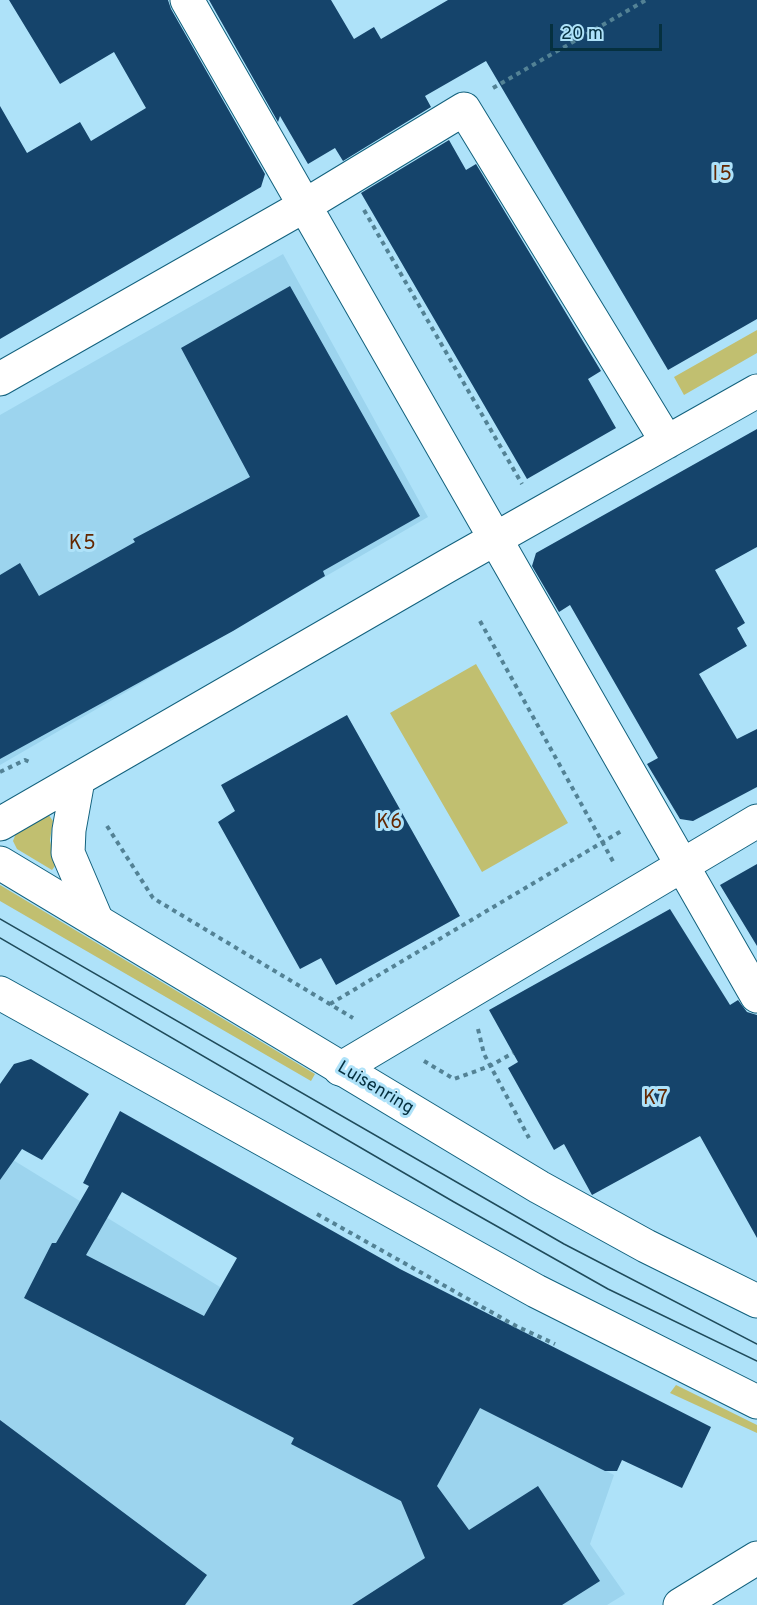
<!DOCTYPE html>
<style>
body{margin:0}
#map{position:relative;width:757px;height:1605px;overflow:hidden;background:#aee2f9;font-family:Overpass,sans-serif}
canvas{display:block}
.scale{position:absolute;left:550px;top:24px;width:112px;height:27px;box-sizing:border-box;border:3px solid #05303f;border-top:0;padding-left:8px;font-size:18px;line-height:21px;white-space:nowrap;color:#05303f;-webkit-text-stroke:4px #aee2f9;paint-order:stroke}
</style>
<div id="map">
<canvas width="757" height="1605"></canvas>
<div class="scale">20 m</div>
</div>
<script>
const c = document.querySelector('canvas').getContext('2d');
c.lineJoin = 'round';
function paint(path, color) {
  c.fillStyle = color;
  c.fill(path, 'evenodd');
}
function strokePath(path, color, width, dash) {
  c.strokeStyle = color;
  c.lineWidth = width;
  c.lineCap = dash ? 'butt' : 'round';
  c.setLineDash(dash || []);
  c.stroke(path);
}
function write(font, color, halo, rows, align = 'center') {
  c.font = font + ' Overpass,sans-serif';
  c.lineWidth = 6;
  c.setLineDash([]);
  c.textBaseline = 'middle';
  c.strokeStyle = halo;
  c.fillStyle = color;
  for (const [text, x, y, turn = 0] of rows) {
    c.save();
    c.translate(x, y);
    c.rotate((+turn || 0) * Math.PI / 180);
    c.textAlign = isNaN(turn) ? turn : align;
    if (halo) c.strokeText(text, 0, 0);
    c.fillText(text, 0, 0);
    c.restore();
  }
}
paint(new Path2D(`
 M 283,254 L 428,517 L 0,765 L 0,415 Z
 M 0,1152 L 220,1287 L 351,1359 L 360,1345 L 614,1475 L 590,1544 L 625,1594 L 607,1605 L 0,1605 Z`), '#9cd4ee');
paint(new Path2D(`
 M 757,330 L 757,353 L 684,395 L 674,377 Z
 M 476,664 L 568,823 L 482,872 L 390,713 Z
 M 48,814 L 53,821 L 50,840 L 55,866 L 52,870 L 17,849 L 13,841 L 16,833 Z
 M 0,885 L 315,1074 L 311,1081 L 0,901 Z
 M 676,1385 L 757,1425 L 757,1433 L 670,1393 Z`), '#c1bf70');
paint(new Path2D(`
 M 9,0 L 168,0 L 171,9 L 265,174 L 261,187 L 0,339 L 0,106 L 27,153 L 80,122 L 91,141 L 146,108 L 114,52 L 60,84 Z
 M 209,0 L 331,0 L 354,39 L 374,27 L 381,39 L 448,0 L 757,0 L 757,319 L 668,370 L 486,61 L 425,96 L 431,107 L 343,161 L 335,148 L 308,164 L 280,116 L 278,122 Z
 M 449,140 L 466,170 L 476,164 L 601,371 L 588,379 L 616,428 L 527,479 L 361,193 Z
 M 290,286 L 420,516 L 323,571 L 325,576 L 233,631 L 0,759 L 0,575 L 20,563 L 39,596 L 135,542 L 133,539 L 250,477 L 181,348 Z
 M 757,429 L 757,547 L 715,570 L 745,623 L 737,628 L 747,646 L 699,674 L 737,739 L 757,729 L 757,787 L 693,821 L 680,819 L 647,764 L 658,758 L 570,605 L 559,612 L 532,566 L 536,553 Z
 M 347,715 L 460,916 L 336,985 L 321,958 L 300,969 L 218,822 L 235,811 L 221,785 Z
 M 757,864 L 757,946 L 720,885 Z
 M 670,909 L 730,1005 L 738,1000 L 747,1012 L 757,1015 L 757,1238 L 700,1136 L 592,1195 L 564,1144 L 554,1150 L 508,1068 L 518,1062 L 489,1010 Z
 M 31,1059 L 89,1094 L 42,1160 L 22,1149 L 0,1180 L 0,1084 L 14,1064 Z
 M 120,1111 L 400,1269 L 711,1427 L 682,1488 L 622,1460 L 617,1471 L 605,1471 L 480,1408 L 437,1486 L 469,1530 L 538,1486 L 600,1581 L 562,1605 L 352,1605 L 425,1558 L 401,1501 L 291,1444 L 294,1438 L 24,1298 L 52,1243 L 56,1243 L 89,1186 L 83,1183 ZM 122,1192 L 237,1258 L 204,1316 L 86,1255 Z
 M 0,1420 L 207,1575 L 185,1605 L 0,1605 Z`), '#15446b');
const minor = new Path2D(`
 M 187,0 L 757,996
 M 0,379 L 304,206 L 464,109 L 667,442
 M 78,780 L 69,830 L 68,853 L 97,921
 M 0,824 L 447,566 L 757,391
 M 340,1069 L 757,821
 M 680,1605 L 757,1558`);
const major = new Path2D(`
 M 0,863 L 539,1187 L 646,1246 L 757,1301
 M 0,993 L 536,1291 L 757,1402`);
strokePath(minor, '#12617d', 35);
strokePath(major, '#12617d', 35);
strokePath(new Path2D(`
 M 493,88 L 646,0
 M 364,210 L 522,484
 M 480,621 L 615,865
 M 0,772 L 25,760 L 32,763
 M 107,826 L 153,898 L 353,1018
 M 330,1004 L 623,830
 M 478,1029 L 484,1054 L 529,1138
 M 424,1061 L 454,1079 L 490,1066 L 513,1053
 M 317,1214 L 516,1326 L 555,1344`), '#538295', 4, [4.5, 4.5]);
strokePath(minor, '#fff', 33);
strokePath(major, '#fff', 33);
strokePath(new Path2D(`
 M 0,919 L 564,1244 L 757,1344
 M 0,938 L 454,1202 L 608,1289 L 757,1361`), '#1f4b5b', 1.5);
write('18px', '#05303f', '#aee2f9', [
 ["Luisenring",375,1089,31]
]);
c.letterSpacing = '1.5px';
write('20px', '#642700', '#aee2f9', [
 ["I5",723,176],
 ["K5",83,545],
 ["K6",390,824],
 ["K7",656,1100]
]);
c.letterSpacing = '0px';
</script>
